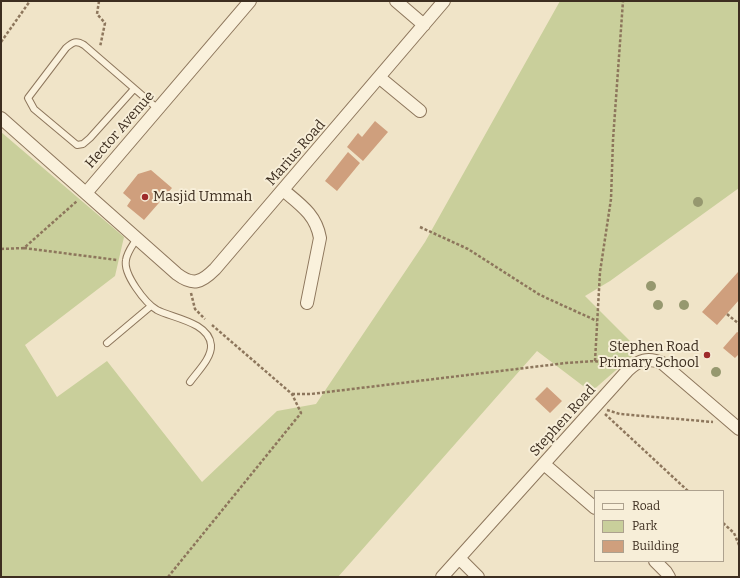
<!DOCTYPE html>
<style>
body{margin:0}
#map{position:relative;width:740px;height:578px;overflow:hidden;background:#f0e4c8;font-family:Bitter,serif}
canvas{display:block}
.frame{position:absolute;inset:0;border:2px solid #3d2e20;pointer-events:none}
.legend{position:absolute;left:594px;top:490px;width:130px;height:72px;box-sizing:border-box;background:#f7eed8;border:1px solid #ada18e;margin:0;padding:5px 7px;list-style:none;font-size:12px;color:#3d2e20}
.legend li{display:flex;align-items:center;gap:8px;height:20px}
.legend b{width:20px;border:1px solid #ada18e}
</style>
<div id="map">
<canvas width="740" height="578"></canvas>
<div class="frame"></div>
<ul class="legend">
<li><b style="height:5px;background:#faf1dc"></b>Road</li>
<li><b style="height:11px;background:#c9cf9b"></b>Park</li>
<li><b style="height:11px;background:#cf9f7d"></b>Building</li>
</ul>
</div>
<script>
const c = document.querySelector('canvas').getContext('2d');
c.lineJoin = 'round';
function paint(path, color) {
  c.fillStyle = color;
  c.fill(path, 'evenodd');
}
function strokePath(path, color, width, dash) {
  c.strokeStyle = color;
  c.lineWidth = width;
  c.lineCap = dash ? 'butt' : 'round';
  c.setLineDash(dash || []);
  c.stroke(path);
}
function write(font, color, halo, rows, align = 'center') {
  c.font = font + ' Bitter,serif';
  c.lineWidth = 4;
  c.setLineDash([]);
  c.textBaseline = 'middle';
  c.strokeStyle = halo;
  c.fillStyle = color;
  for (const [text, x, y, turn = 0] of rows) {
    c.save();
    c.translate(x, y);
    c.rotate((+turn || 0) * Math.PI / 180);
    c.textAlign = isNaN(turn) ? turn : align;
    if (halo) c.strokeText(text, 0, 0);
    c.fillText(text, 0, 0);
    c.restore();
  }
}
paint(new Path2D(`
 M 560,1 L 739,1 L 739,188 L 610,281 L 585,296 L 639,350 L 591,392 L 537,351 L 338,577 L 1,577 L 1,132 L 124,237 L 115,276 L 25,345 L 57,397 L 107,361 L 202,482 L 277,411 L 316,404 L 425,242 Z`), '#c9cf9b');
paint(new Path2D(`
 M 375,121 L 388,132 L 363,161 L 347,147 L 358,133 L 362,137 Z
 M 348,152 L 360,163 L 337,191 L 325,181 Z
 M 151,170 L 172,188 L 144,220 L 127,206 L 131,200 L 123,193 L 138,174 Z
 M 738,272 L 739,300 L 717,325 L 702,312 Z
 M 737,332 L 739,333 L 739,354 L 735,358 L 723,348 Z
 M 547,387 L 562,401 L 550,413 L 535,399 Z`), '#cf9f7d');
const lane = new Path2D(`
 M 134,89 L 90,138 L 83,144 L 77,145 L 34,109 L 28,98 L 66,48 C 73,42 76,40 84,45 L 158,109
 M 137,238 C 133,245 127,252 126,260 C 123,274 145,303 157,310 C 172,318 209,322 211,345 C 212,358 197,372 190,382
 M 107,343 L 151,306`);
const street = new Path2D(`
 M 396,1 L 424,25
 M 380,78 L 420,111
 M 1,118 L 177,274 C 193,286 201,283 215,269 L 444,1
 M 283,190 C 301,205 316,215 320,238 L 307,303
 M 86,193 L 250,1
 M 544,464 L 595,508
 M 459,558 L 478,577
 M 655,561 L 666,572 L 669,577
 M 442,577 L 628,370 C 639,360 648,357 662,363 L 739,429`);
strokePath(lane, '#8d765c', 8);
strokePath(street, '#8d765c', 14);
strokePath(new Path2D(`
 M 99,1 L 97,14 L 105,23 L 100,47
 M 1,42 L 30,1
 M 420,227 L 468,249 L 540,295 L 597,321
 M 24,248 L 117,260
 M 1,249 L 24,248 L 77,201
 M 191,293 L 195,309 L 205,319
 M 727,314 L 739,324
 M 595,361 L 600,272 L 611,199 L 613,140 L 623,1
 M 292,394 L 311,394 L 566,363 L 595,361 L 615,366
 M 607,410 L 620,414 L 713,422
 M 605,414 L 688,491
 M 723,523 L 734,533 L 739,545
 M 168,577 L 301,413 L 292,394 L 212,325`), '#8d765c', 2.5, [3, 2]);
strokePath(lane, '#faf1dc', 6);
strokePath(street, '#faf1dc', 12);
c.fillStyle = '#96986f';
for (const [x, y] of [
 [698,202],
 [651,286],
 [658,305],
 [684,305],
 [716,372]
]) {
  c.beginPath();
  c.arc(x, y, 5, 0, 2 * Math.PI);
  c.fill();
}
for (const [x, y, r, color] of [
 [145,197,4,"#9e2a2b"],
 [707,355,4,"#9e2a2b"]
]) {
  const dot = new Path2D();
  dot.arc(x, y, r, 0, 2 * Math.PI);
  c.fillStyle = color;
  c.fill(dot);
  strokePath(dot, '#f7eed8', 1.5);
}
write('14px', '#3d2e20', '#f7eed8', [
 ["Hector Avenue",120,130,-49],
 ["Marius Road",296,153,-49],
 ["Stephen Road",563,421,-48]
]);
write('14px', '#3d2e20', '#f7eed8', [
 ["Masjid Ummah",153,197],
 ["Stephen Road",699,347,"right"],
 ["Primary School",699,363,"right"]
], 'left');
</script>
